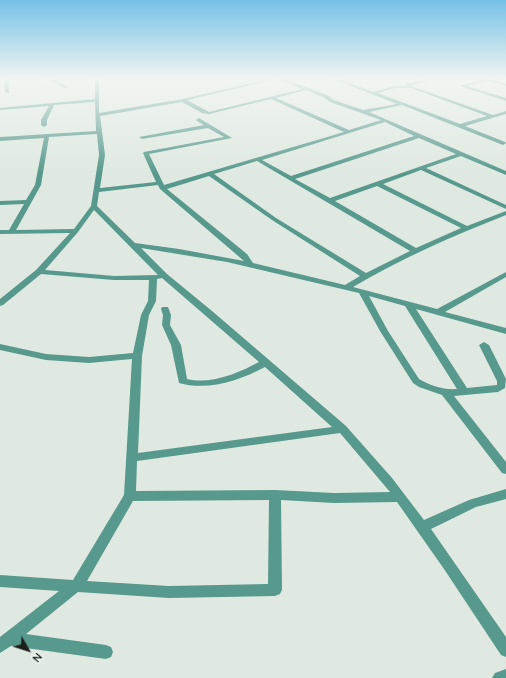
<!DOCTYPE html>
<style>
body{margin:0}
#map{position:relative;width:506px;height:678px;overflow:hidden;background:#dfe9e1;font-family:Quicksand,sans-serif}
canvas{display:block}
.north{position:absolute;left:8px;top:630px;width:40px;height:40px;-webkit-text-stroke:3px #ecf7ee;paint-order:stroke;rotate:129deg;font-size:11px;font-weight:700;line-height:16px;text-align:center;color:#1b1e1b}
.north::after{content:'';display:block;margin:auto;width:14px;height:18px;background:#1b1e1b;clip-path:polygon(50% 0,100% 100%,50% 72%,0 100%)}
</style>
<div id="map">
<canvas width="506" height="678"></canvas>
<div class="north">N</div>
</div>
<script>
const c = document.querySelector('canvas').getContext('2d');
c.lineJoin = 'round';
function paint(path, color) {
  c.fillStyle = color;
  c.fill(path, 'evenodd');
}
paint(new Path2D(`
 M 4,79 L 8,79 L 9,93 L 5,92 Z
 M 45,79 L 52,79 L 69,87 L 65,88 Z
 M 95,79 L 99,79 L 99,113 L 183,99 L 268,79 L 277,79 L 187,100 L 209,112 L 302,89 L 278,79 L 285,79 L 327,95 L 334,100 L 363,110 L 397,104 L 333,79 L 340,79 L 373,92 L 395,86 L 406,86 L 406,84 L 426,79 L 434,79 L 411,86 L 493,115 L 506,111 L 506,114 L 465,126 L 505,142 L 506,143 L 503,145 L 402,105 L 369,112 L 506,171 L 506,175 L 461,156 L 426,168 L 506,205 L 506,209 L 421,170 L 383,184 L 467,226 L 506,211 L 506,215 C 453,236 402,258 353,287 L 437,309 L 506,272 L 506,277 L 445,312 L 506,328 L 506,334 L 416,309 L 467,388 L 497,385 L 497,381 L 479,345 L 484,342 L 489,345 L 506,379 L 505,388 L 498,392 L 454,396 L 506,462 L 506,474 L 502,473 L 442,395 L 419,387 L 413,383 L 380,331 L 359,293 L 227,262 L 141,248 L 167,274 L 212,311 L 346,426 L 392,478 L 424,520 L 469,500 L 506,489 L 506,499 L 476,507 L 431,529 L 506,637 L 506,657 L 501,655 L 444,569 L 397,502 L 334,503 L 281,500 L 282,590 L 280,594 L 275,596 L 169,598 L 78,592 L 26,634 L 106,645 L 111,647 L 113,652 L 111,657 L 106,659 L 11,646 L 0,653 L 0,637 L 59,591 L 0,587 L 0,575 L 73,580 L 124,495 L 132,359 L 89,363 L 46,360 L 0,350 L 0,344 L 46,354 L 89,357 L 133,353 L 141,315 L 148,301 L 149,280 L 114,280 L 41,274 L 3,305 L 0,306 L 0,299 L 36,270 L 70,233 L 0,234 L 0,230 L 9,230 L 24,204 L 0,205 L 0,201 L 26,200 L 35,185 L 44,138 L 0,141 L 0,137 L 96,131 L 95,102 L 54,105 L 47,120 L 47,125 L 44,127 L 41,125 L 41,120 L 49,106 L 0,110 L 0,108 L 95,99 ZM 395,88 L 411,88 L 487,116 L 460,124 L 378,93 ZM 306,90 L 323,97 L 330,102 L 381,120 L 349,130 L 276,98 ZM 271,99 L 344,132 L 164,185 L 149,154 L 232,138 L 199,118 L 196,120 L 197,121 L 204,125 L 139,137 L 142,139 L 208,128 L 224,137 L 144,152 L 143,153 L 156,182 L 100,188 L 105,155 L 100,116 L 182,102 L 202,113 L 209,114 ZM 385,122 L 414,136 L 291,176 L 262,160 ZM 97,134 L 99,155 L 91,206 L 74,229 L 16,230 L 41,185 L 49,137 ZM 419,138 L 456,154 L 330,198 L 295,179 ZM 257,161 L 410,251 L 366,273 L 276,218 L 214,174 ZM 209,176 L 272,220 L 360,276 L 345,285 L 253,263 L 247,254 L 167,189 ZM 158,185 L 160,189 L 244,261 L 179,249 L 135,243 L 97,206 L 99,192 ZM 377,186 L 461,228 L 416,248 L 335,201 ZM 94,210 L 158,275 L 114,276 L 45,270 L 78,232 ZM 162,278 L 259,362 C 239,373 210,385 187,379 L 181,345 L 170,325 L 171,315 L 168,307 L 162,307 L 161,309 L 163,315 L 162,325 L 171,345 L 179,383 C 207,391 239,381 265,367 L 332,427 L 138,453 L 142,356 L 149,315 L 156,301 L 157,279 ZM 369,296 L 405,306 L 457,389 C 444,390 431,386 419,379 L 388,331 ZM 340,433 L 390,492 L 334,493 L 275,490 L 136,491 L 137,461 ZM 269,500 L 268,584 L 169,586 L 87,581 L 133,501 Z
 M 483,79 L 491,79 L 506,84 L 506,86 L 487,81 L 467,86 L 506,98 L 506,101 L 460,86 Z
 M 506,669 L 506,678 L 492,678 L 495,673 Z`), '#57998c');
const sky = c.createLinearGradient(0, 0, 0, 174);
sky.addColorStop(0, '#77c0e6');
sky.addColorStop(0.45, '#f1f5f2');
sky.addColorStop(1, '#f1f5f200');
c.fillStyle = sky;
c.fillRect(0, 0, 506, 174);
</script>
